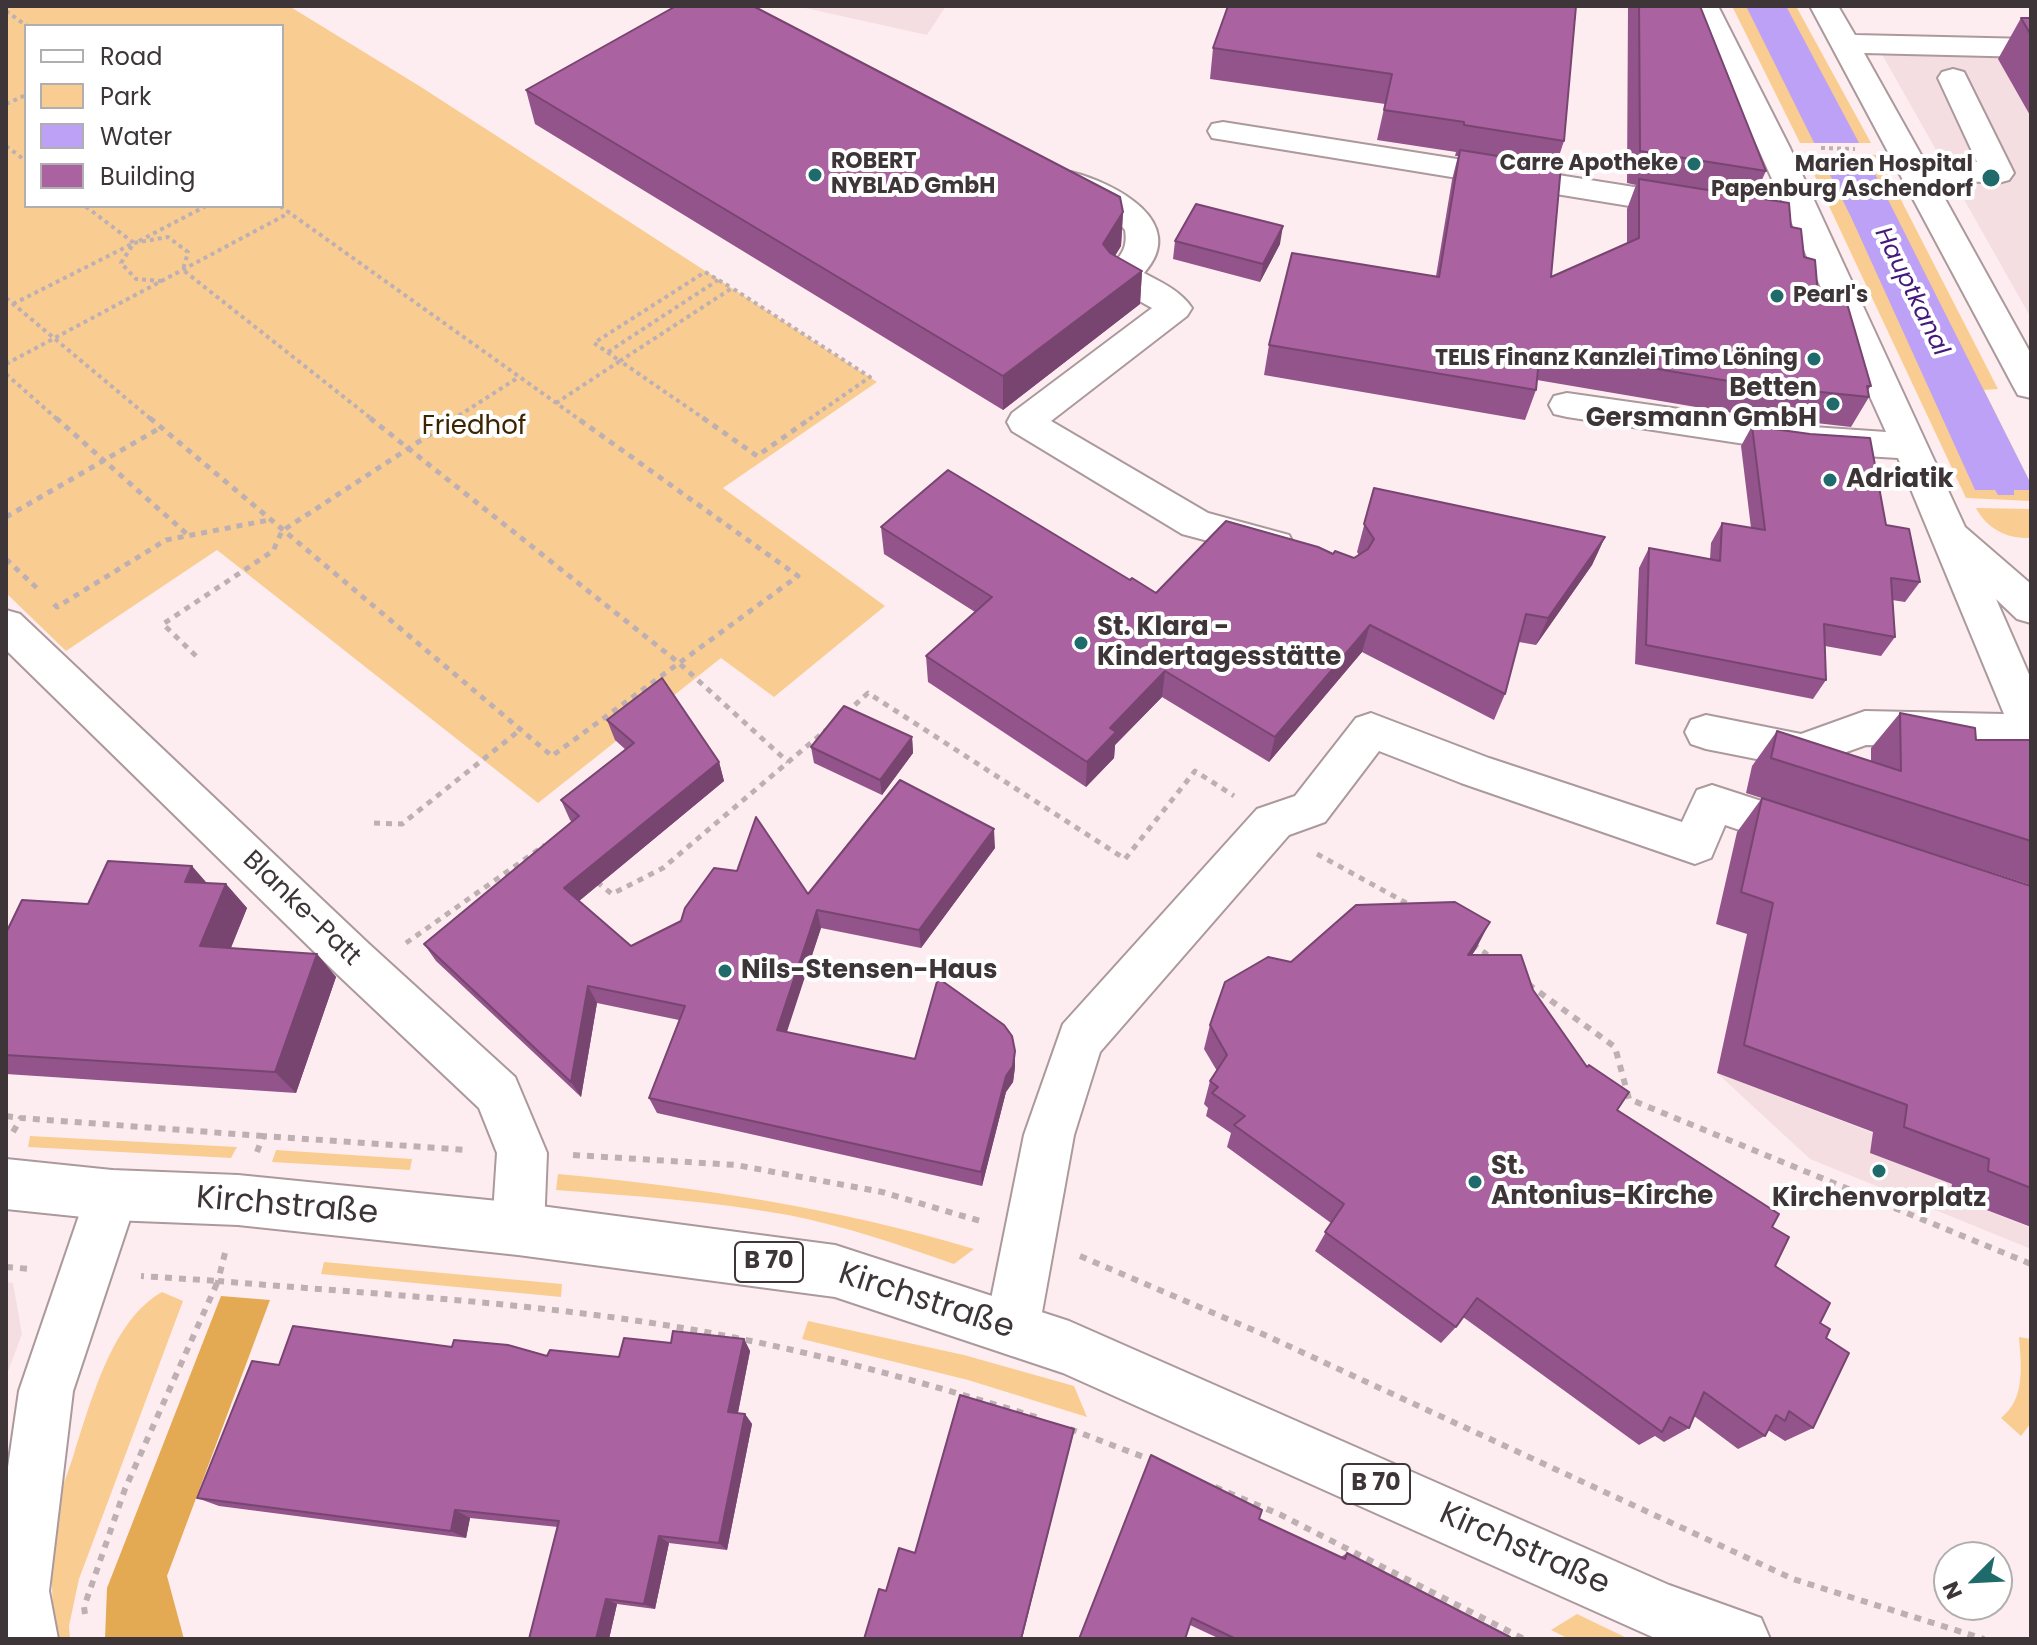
<!DOCTYPE html>
<meta charset="utf-8">
<style>
body{margin:0}
#map{position:relative;width:2037px;height:1645px;overflow:hidden;background:#feedf0;font-family:Poppins,sans-serif}
canvas{display:block}
.frame{position:absolute;inset:0;border:8px solid #3d3537;pointer-events:none}
.legend{position:absolute;left:24px;top:24px;width:260px;height:184px;box-sizing:border-box;background:#fff;border:2px solid #b1aeaf;margin:0;padding:10px 14px;list-style:none;font-size:24px;color:#3d3537}
.legend li{display:flex;align-items:center;gap:16px;height:40px}
.legend b{width:40px;border:2px solid #b1aeaf}
.north{position:absolute;left:1933px;top:1541px;width:80px;height:80px;box-sizing:border-box;background:#fff;border:2px solid #b1aeaf;border-radius:50%;rotate:246deg;font-size:22px;font-weight:700;line-height:32px;text-align:center;color:#3d3537}
.north::after{content:'';display:block;margin:auto;width:28px;height:36px;background:#1f6b6c;clip-path:polygon(50% 0,100% 100%,50% 72%,0 100%)}
</style>
<div id="map">
<canvas width="2037" height="1645"></canvas>
<div class="frame"></div>
<ul class="legend">
<li><b style="height:10px;background:#fff"></b>Road</li>
<li><b style="height:22px;background:#f9cd92"></b>Park</li>
<li><b style="height:22px;background:#bda1f7"></b>Water</li>
<li><b style="height:22px;background:#aa62a0"></b>Building</li>
</ul>
<div class="north">N</div>
</div>
<script>
const c = document.querySelector('canvas').getContext('2d');
c.lineJoin = 'round';
function paint(path, color) {
  c.fillStyle = color;
  c.fill(path, 'evenodd');
}
function strokePath(path, color, width, dash) {
  c.strokeStyle = color;
  c.lineWidth = width;
  c.lineCap = dash ? 'butt' : 'round';
  c.setLineDash(dash || []);
  c.stroke(path);
}
function write(font, color, halo, rows, align = 'center') {
  c.font = font + ' Poppins,sans-serif';
  c.lineWidth = 8;
  c.setLineDash([]);
  c.textBaseline = 'middle';
  c.strokeStyle = halo;
  c.fillStyle = color;
  for (const [text, x, y, turn = 0] of rows) {
    c.save();
    c.translate(x, y);
    c.rotate((+turn || 0) * Math.PI / 180);
    c.textAlign = isNaN(turn) ? turn : align;
    if (halo) c.strokeText(text, 0, 0);
    c.fillText(text, 0, 0);
    c.restore();
  }
}
paint(new Path2D(`
 M 796,6 L 946,6 L 927,35 Z
 M 1871,35 L 2031,38 L 2031,318 Z
 M 1717,1073 L 1873,1133 L 1870,1153 L 1952,1184 L 1950,1196 L 2031,1228 L 2031,1249 L 1810,1159 Z
 M 6,1282 L 13,1283 L 22,1334 L 6,1377 Z`), '#f4dee1');
paint(new Path2D(`
 M 6,6 L 289,6 L 421,87 L 877,382 L 723,488 L 885,606 L 774,697 L 721,658 L 538,803 L 217,550 L 66,651 L 6,593 ZM 26,26 L 282,26 L 282,206 L 26,206 Z
 M 1732,6 L 1796,6 L 1871,143 L 1800,143 Z
 M 1805,155 L 1878,155 L 1998,389 L 1984,390 L 2031,484 L 2031,501 L 1966,498 Z
 M 1976,508 L 2031,509 L 2031,538 C 2007,539 1987,529 1976,508 Z
 M 30,1136 L 237,1147 L 231,1158 L 28,1147 Z
 M 276,1150 L 412,1159 L 410,1170 L 272,1162 Z
 M 558,1174 C 699,1187 838,1208 974,1249 L 954,1264 C 900,1245 845,1226 788,1215 C 711,1201 634,1196 556,1190 Z
 M 324,1262 L 562,1284 L 561,1297 L 321,1274 Z
 M 162,1292 L 183,1301 L 79,1579 L 69,1626 L 70,1639 L 55,1639 C 51,1594 50,1548 58,1503 C 62,1486 70,1468 75,1450 C 92,1399 112,1320 162,1292 Z
 M 808,1321 L 964,1355 L 1074,1386 L 1087,1417 L 968,1380 L 802,1339 Z
 M 2019,1337 L 2031,1339 L 2031,1423 L 2021,1436 L 2001,1418 C 2026,1398 2021,1366 2019,1337 Z
 M 1577,1614 L 1629,1639 L 1569,1639 L 1551,1630 Z`), '#f9cd92');
paint(new Path2D(`
 M 221,1296 L 270,1300 L 167,1576 L 184,1639 L 105,1639 L 107,1588 Z`), '#e4a953');
paint(new Path2D(`
 M 1746,6 L 1786,6 L 1866,156 L 2031,484 L 2031,490 L 2014,490 L 2014,495 L 1998,495 L 1995,490 L 1975,490 L 1851,217 Z`), '#bda1f7');
paint(new Path2D(`
 M 1810,143 L 1864,143 L 1870,155 L 1816,155 Z`), '#feedf0');
const minor = new Path2D(`
 M 1690,6 L 1718,6 L 1790,148 L 1965,527 L 2031,584 L 2031,623 L 2017,619 L 1996,599 L 2031,679 L 2031,749 L 1866,745 L 1802,768 L 1706,749 L 1691,744 L 1685,732 L 1691,720 L 1706,715 L 1801,734 L 1865,711 L 2004,714 L 1898,458 L 1798,452 L 1567,417 L 1554,414 L 1549,405 L 1554,396 L 1567,393 L 1798,426 L 1886,432 L 1758,148 Z
 M 1810,6 L 1838,6 L 1855,35 L 2031,39 L 2031,57 L 1864,53 L 1924,160 L 1977,162 L 1938,78 L 1942,72 L 1953,69 L 1964,72 L 2014,173 L 2009,180 L 1998,183 L 1934,179 L 2031,354 L 2031,398 L 2018,395 L 2013,386 Z
 M 1223,122 L 1691,196 L 1702,199 L 1707,206 L 1702,213 L 1691,216 L 1212,138 L 1208,131 L 1212,124 Z
 M 1071,172 C 1115,183 1190,222 1144,273 C 1161,282 1181,291 1192,308 L 1187,316 L 1051,421 L 1208,513 L 1289,535 L 1294,545 L 1289,555 L 1275,559 L 1182,534 L 1012,431 L 1007,422 L 1012,413 L 1152,308 L 1109,284 L 1104,276 C 1116,258 1129,253 1125,230 C 1107,205 1069,203 1055,182 L 1060,175 Z
 M 6,610 L 20,614 L 369,944 L 515,1077 L 547,1153 L 544,1229 L 536,1247 L 518,1255 L 500,1247 L 492,1229 L 497,1153 L 479,1108 L 337,974 L 6,650 Z
 M 1371,713 L 1489,758 L 1682,822 L 1697,790 L 1712,785 L 1823,821 L 1829,834 L 1823,847 L 1807,853 L 1725,825 L 1711,858 L 1695,864 L 1461,783 L 1379,751 L 1325,822 L 1289,835 L 1100,1052 L 1074,1135 L 1039,1329 L 1031,1348 L 1012,1356 L 993,1348 L 985,1329 L 1024,1135 L 1063,1024 L 1257,809 L 1295,796 L 1356,718 Z
 M 112,1170 L 130,1177 L 138,1195 L 73,1391 L 49,1591 L 58,1639 L 6,1639 L 6,1481 L 19,1391 L 86,1195 L 94,1177 Z`);
const major = new Path2D(`
 M 6,1159 L 112,1170 L 238,1175 L 518,1203 L 835,1245 L 1069,1321 L 1669,1585 L 1761,1618 L 1770,1639 L 1657,1639 L 1063,1373 L 835,1297 L 518,1255 L 238,1225 L 112,1220 L 6,1209 Z`);
strokePath(minor, '#ab999c', 4);
strokePath(major, '#ab999c', 4);
strokePath(new Path2D(`
 M 6,11 L 27,26
 M 6,104 L 26,95
 M 6,146 L 26,161
 M 1821,148 L 1855,149
 M 280,206 L 580,420
 M 139,241 L 206,206
 M 162,281 L 136,279 L 121,263 L 134,243 L 168,237 L 188,252 L 183,270 L 373,420
 M 6,298 L 152,420
 M 13,304 L 134,243 L 85,206
 M 608,352 L 718,280
 M 6,364 L 289,213
 M 6,374 L 58,420
 M 556,403 L 620,361 L 594,343 L 705,272 L 732,288
 M 452,420 L 519,377
 M 706,420 L 620,361 L 732,288 L 870,377 L 808,420`), '#beb0b2', 4, [4, 4]);
strokePath(new Path2D(`
 M 56,418 L 188,535
 M 150,418 L 552,756 L 798,576 L 577,418
 M 370,418 L 679,663 L 788,762
 M 703,418 L 757,456 L 811,418
 M 6,517 L 160,428
 M 6,559 L 40,591
 M 54,604 L 57,607 L 166,540 L 269,520
 M 196,656 L 163,624 L 273,551 L 282,531 L 455,418
 M 846,713 L 868,693 L 1125,859 L 1195,771 L 1234,796
 M 374,823 L 402,824 L 520,730
 M 1317,854 L 1410,905
 M 597,882 L 612,894 L 663,868 L 826,730
 M 406,943 L 545,845
 M 1473,944 L 1491,957`), '#beb0b2', 5, [6, 6]);
strokePath(new Path2D(`
 M 1528,984 L 1615,1047 L 1629,1099 L 2031,1264
 M 6,1116 L 21,1118
 M 13,1132 L 21,1118 L 263,1136
 M 257,1152 L 263,1136 L 467,1150
 M 573,1155 L 736,1165 L 882,1192 L 980,1221
 M 225,1253 L 218,1281 C 373,1294 529,1302 683,1328 C 805,1349 924,1382 1042,1419
 M 1080,1256 L 1267,1336 L 1793,1579 L 1984,1639
 M 6,1267 L 31,1269
 M 1070,1429 L 1154,1461
 M 1215,1487 L 1281,1515 L 1524,1639
 M 85,1614 L 84,1607 L 125,1489 L 218,1281 L 141,1276`), '#beb0b2', 6, [7, 7]);
paint(minor, '#fff');
paint(major, '#fff');
paint(new Path2D(`
 M 1228,6 L 1564,141 L 1556,165 L 1551,277 L 1627,243 L 1627,209 L 1636,185 L 1627,183 L 1628,6 L 1700,6 L 1766,171 L 1754,197 L 1791,227 L 1818,295 L 1871,386 L 1868,390 L 1869,397 L 1851,427 L 1737,414 L 1537,380 L 1536,390 L 1525,420 L 1264,375 L 1269,345 L 1436,276 L 1452,180 L 1458,156 L 1455,156 L 1456,152 L 1377,140 L 1385,104 L 1210,79 L 1213,48 Z
 M 2021,18 L 2031,18 L 2031,117 L 1998,59 Z
 M 526,90 L 1123,212 L 1121,246 L 1115,256 L 1142,271 L 1140,304 L 1003,410 L 535,124 Z
 M 1175,241 L 1280,244 L 1260,282 L 1173,259 Z
 M 1752,426 L 1886,525 L 1920,582 L 1905,602 L 1892,600 L 1895,637 L 1881,656 L 1825,646 L 1826,680 L 1813,699 L 1635,664 L 1639,568 L 1649,548 L 1710,559 L 1711,543 L 1722,523 L 1751,528 L 1741,446 Z
 M 1374,488 L 1605,537 L 1592,565 L 1536,645 L 1519,642 L 1505,694 L 1494,720 L 1362,652 L 1269,762 L 1162,697 L 1115,745 L 1114,758 L 1086,787 L 928,682 L 926,656 L 975,612 L 884,554 L 881,527 L 1130,580 L 1156,593 L 1333,554 L 1354,558 L 1359,555 L 1357,552 Z
 M 1900,713 L 1976,740 L 2031,740 L 2031,885 L 1746,793 L 1752,766 L 1777,731 L 1871,761 L 1871,748 Z
 M 607,720 L 719,762 L 724,781 L 579,901 L 631,946 L 808,894 L 995,848 L 921,948 L 821,928 L 786,1032 L 915,1059 L 1015,1051 L 1015,1067 L 1013,1082 L 1006,1092 L 982,1186 L 657,1113 L 649,1098 L 679,1020 L 597,1003 L 581,1097 L 436,961 L 424,944 L 572,822 L 570,820 L 561,800 L 626,750 L 615,740 Z
 M 912,737 L 913,753 L 882,795 L 814,763 L 811,747 Z
 M 1762,798 L 2031,886 L 2031,1227 L 1950,1196 L 1952,1184 L 1870,1153 L 1873,1132 L 1717,1073 L 1747,934 L 1716,924 L 1737,832 Z
 M 207,883 L 226,884 L 247,908 L 231,948 L 317,954 L 336,977 L 296,1093 L 6,1074 L 6,933 L 88,904 Z
 M 1476,949 L 1472,955 L 1533,990 L 1617,1110 L 1772,1227 L 1775,1266 L 1820,1323 L 1826,1338 L 1813,1428 L 1785,1441 L 1768,1430 L 1765,1436 L 1738,1449 L 1694,1416 L 1689,1428 L 1664,1442 L 1655,1436 L 1639,1445 L 1463,1317 L 1456,1327 L 1441,1343 L 1315,1251 L 1331,1223 L 1227,1147 L 1231,1133 L 1206,1116 L 1208,1108 L 1204,1104 L 1210,1081 L 1217,1071 L 1204,1049 L 1210,1025 L 1291,962 Z
 M 744,1339 L 750,1351 L 738,1413 L 745,1414 L 752,1424 L 727,1550 L 669,1543 L 655,1609 L 617,1604 L 609,1639 L 529,1639 L 558,1527 L 470,1518 L 466,1538 L 219,1506 L 197,1498 L 279,1365 L 452,1347 L 547,1356 L 619,1357 L 671,1343 Z
 M 1259,1519 L 1341,1557 L 1347,1553 L 1509,1639 L 1220,1639 L 1190,1625 L 1079,1639 Z`), '#92548a');
paint(new Path2D(`
 M 1123,212 L 1121,246 L 1101,278 L 1103,244 Z
 M 1283,226 L 1280,244 L 1260,282 L 1263,264 Z
 M 1142,271 L 1140,304 L 1003,410 L 1003,376 Z
 M 1605,537 L 1592,565 L 1536,645 L 1548,618 Z
 M 1370,625 L 1362,652 L 1269,762 L 1275,737 Z
 M 1165,671 L 1162,697 L 1115,745 L 1114,758 L 1086,787 L 1087,762 L 1110,728 Z
 M 912,737 L 913,753 L 882,795 L 880,780 Z
 M 719,762 L 724,781 L 573,906 L 564,888 Z
 M 994,829 L 995,848 L 921,948 L 919,930 Z
 M 192,866 L 213,890 L 185,882 Z
 M 226,884 L 247,908 L 222,969 L 200,946 Z
 M 817,910 L 821,928 L 782,1047 L 777,1030 Z
 M 1490,922 L 1476,949 L 1454,981 L 1468,955 Z
 M 317,954 L 336,977 L 296,1093 L 275,1072 Z
 M 588,986 L 597,1003 L 581,1097 L 571,1082 Z
 M 1015,1051 L 1015,1067 L 1013,1082 L 1006,1092 L 982,1186 L 981,1172 L 1006,1076 Z
 M 744,1339 L 750,1351 L 736,1422 L 728,1412 Z
 M 745,1414 L 752,1424 L 727,1550 L 719,1543 Z
 M 1074,1429 L 1022,1639 L 1021,1639 Z
 M 455,1510 L 470,1518 L 466,1538 L 451,1531 Z
 M 659,1536 L 669,1543 L 655,1609 L 644,1604 Z
 M 606,1599 L 617,1604 L 609,1639 L 596,1639 Z`), '#774570');
const building = new Path2D(`
 M 676,6 L 753,6 L 1120,197 L 1123,212 L 1103,244 L 1110,253 L 1142,271 L 1003,376 L 526,90 Z
 M 1228,6 L 1576,6 L 1564,141 L 1464,125 L 1464,122 L 1384,110 L 1392,74 L 1213,48 Z
 M 1639,6 L 1700,6 L 1766,171 L 1640,151 Z
 M 2021,18 L 2031,18 L 2031,35 Z
 M 1460,150 L 1561,166 L 1551,277 L 1639,238 L 1639,179 L 1789,203 L 1791,227 L 1801,229 L 1804,257 L 1815,260 L 1818,295 L 1846,300 L 1871,386 L 1867,386 L 1869,397 L 1752,385 L 1540,349 L 1536,390 L 1269,345 L 1292,253 L 1439,277 Z
 M 1196,204 L 1283,226 L 1263,264 L 1175,241 Z
 M 1752,426 L 1810,434 L 1870,438 L 1886,525 L 1909,529 L 1920,582 L 1891,578 L 1895,637 L 1824,624 L 1826,680 L 1646,645 L 1649,548 L 1720,561 L 1722,523 L 1765,530 Z
 M 948,470 L 1130,580 L 1132,578 L 1156,593 L 1226,521 L 1318,547 L 1333,554 L 1335,551 L 1354,558 L 1368,549 L 1374,539 L 1364,524 L 1374,488 L 1605,537 L 1548,618 L 1526,614 L 1505,694 L 1370,625 L 1275,737 L 1165,671 L 1110,728 L 1116,732 L 1087,762 L 926,656 L 992,597 L 881,527 Z
 M 662,678 L 719,762 L 564,888 L 631,946 L 681,921 L 685,908 L 714,868 L 737,871 L 756,817 L 808,894 L 900,780 L 994,829 L 919,930 L 817,910 L 777,1030 L 915,1059 L 938,978 L 1004,1025 L 1012,1036 L 1015,1051 L 1013,1066 L 1006,1076 L 981,1172 L 649,1098 L 685,1006 L 588,986 L 571,1082 L 424,944 L 579,816 L 561,800 L 634,743 L 607,720 Z
 M 844,706 L 912,737 L 880,780 L 811,747 Z
 M 1900,713 L 1975,728 L 1976,740 L 2031,740 L 2031,841 L 1771,758 L 1777,731 L 1901,771 Z
 M 1762,798 L 2031,886 L 2031,1188 L 1988,1171 L 1989,1159 L 1904,1127 L 1907,1105 L 1744,1045 L 1773,903 L 1741,892 Z
 M 108,861 L 192,866 L 185,882 L 226,884 L 200,946 L 317,954 L 275,1072 L 6,1055 L 6,933 L 22,900 L 88,904 Z
 M 1455,902 L 1490,922 L 1468,955 L 1521,955 L 1533,990 L 1587,1067 L 1589,1065 L 1629,1092 L 1617,1110 L 1779,1214 L 1772,1227 L 1789,1237 L 1775,1266 L 1830,1303 L 1820,1323 L 1830,1329 L 1826,1338 L 1849,1353 L 1813,1428 L 1789,1411 L 1785,1421 L 1776,1415 L 1765,1436 L 1704,1392 L 1689,1428 L 1670,1417 L 1662,1432 L 1477,1298 L 1456,1327 L 1325,1232 L 1344,1204 L 1234,1125 L 1245,1116 L 1212,1093 L 1218,1087 L 1210,1081 L 1227,1055 L 1210,1025 L 1225,982 L 1268,957 L 1291,962 L 1356,905 Z
 M 293,1326 L 452,1347 L 454,1340 L 508,1345 L 547,1356 L 550,1350 L 619,1357 L 624,1338 L 671,1343 L 673,1331 L 744,1339 L 728,1412 L 745,1414 L 719,1543 L 659,1536 L 644,1604 L 606,1599 L 596,1639 L 529,1639 L 559,1521 L 455,1510 L 451,1531 L 197,1498 L 252,1361 L 279,1365 Z
 M 960,1395 L 1074,1429 L 1021,1639 L 864,1639 L 879,1589 L 886,1591 L 899,1548 L 915,1553 Z
 M 1151,1455 L 1262,1510 L 1259,1519 L 1345,1559 L 1347,1553 L 1510,1637 L 1509,1639 L 1236,1639 L 1192,1618 L 1185,1639 L 1079,1639 Z`);
paint(building, '#aa62a0');
strokePath(building, '#774570', 2);
for (const [x, y, r, color] of [
 [1694,164,8,"#1f6b6c"],
 [815,175,8,"#1f6b6c"],
 [1991,178,10,"#1f6b6c"],
 [1777,296,8,"#1f6b6c"],
 [1814,359,8,"#1f6b6c"],
 [1833,404,8,"#1f6b6c"],
 [1830,480,8,"#1f6b6c"],
 [1081,643,8,"#1f6b6c"],
 [725,971,8,"#1f6b6c"],
 [1879,1171,8,"#1f6b6c"],
 [1475,1182,8,"#1f6b6c"]
]) {
  const dot = new Path2D();
  dot.arc(x, y, r, 0, 2 * Math.PI);
  c.fillStyle = color;
  c.fill(dot);
  strokePath(dot, '#fff', 3);
}
write('bold 22px', '#3d3537', '#fff', [
 ["ROBERT",831,162,"left"],
 ["NYBLAD GmbH",831,187,"left"],
 ["Carre Apotheke",1678,164],
 ["Marien Hospital",1973,165],
 ["Papenburg Aschendorf",1973,190],
 ["Pearl's",1793,296,"left"],
 ["TELIS Finanz Kanzlei Timo Löning",1798,359]
], 'right');
write('italic 24px', '#45187b', '#fff', [
 ["Hauptkanal",1911,292,64]
]);
for (const [x, y, w] of [
 [769,1262,68],
 [1376,1484,68]
]) {
  const box = new Path2D();
  box.roundRect(x - w / 2, y - 20, w, 40, 6);
  c.fillStyle = '#fff';
  c.fill(box);
  strokePath(box, '#3d3537', 2);
}
write('bold 24px', '#3d3537', null, [
 ["B 70",769,1262],
 ["B 70",1376,1484]
]);
write('bold 26px', '#3d3537', '#fff', [
 ["Betten",1817,389,"right"],
 ["Gersmann GmbH",1817,419,"right"],
 ["Adriatik",1846,480],
 ["St. Klara -",1097,628],
 ["Kindertagesstätte",1097,658],
 ["Nils-Stensen-Haus",741,971],
 ["St.",1491,1167],
 ["Antonius-Kirche",1491,1197],
 ["Kirchenvorplatz",1879,1199,"center"]
], 'left');
write('26px', '#3d2500', '#fff', [
 ["Friedhof",474,427]
]);
write('26px', '#3d3537', '#fff', [
 ["Blanke-Patt",301,909,44]
]);
write('32px', '#3d3537', '#fff', [
 ["Kirchstraße",287,1207,5],
 ["Kirchstraße",926,1302,18],
 ["Kirchstraße",1524,1550,24]
]);
</script>
